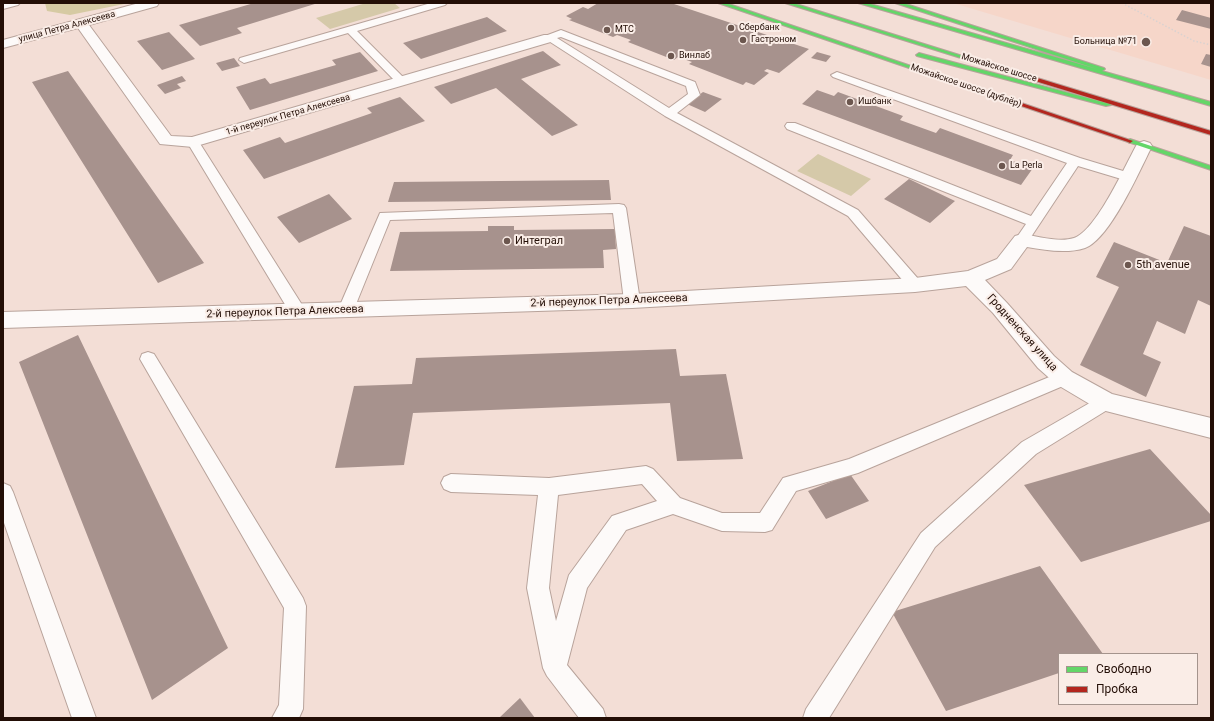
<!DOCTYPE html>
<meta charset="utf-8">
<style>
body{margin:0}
#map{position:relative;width:1214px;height:721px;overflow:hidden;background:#f3ded6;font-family:Roboto,sans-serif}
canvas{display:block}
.frame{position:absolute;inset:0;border:4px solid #230e06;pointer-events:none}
.legend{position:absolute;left:1058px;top:653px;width:140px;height:52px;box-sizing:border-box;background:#faede7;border:1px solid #a4948d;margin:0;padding:5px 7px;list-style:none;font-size:12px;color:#230e06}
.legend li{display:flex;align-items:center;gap:8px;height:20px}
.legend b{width:20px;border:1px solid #a4948d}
</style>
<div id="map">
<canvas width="1214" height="721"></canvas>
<div class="frame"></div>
<ul class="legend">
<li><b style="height:5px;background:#63d668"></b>Свободно</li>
<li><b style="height:5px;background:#b3261e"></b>Пробка</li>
</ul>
</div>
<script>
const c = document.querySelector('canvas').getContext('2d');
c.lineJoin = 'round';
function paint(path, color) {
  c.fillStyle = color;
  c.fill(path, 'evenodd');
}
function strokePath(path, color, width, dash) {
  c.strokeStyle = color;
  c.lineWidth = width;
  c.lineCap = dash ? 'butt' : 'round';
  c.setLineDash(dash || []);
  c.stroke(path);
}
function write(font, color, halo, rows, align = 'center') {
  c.font = font + ' Roboto,sans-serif';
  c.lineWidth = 4;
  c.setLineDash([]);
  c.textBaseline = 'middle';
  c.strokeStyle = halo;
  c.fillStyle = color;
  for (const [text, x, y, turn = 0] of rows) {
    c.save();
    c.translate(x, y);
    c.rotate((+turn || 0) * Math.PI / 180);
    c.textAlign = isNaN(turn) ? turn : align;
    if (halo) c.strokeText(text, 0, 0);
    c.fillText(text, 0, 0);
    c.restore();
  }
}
paint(new Path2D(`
 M 953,3 L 1211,3 L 1211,80 Z`), '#f6d6c9');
paint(new Path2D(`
 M 366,3 L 394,3 L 400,8 L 330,29 L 316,18 Z
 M 818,154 L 871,179 L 851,196 L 797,171 Z`), '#d5c9a9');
paint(new Path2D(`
 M 45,3 L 129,3 L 70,15 L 47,11 Z`), '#d6caa3');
paint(new Path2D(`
 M 254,3 L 318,3 L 237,28 L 242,33 L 200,46 L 179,25 Z
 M 598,3 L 671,3 L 809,49 L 779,73 L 767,69 L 764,71 L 769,73 L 754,85 L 746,82 L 743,85 L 689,64 L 692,62 L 678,57 L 674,60 L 628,42 L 631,40 L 617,35 L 613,37 L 569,20 L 572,19 L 566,16 L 583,7 L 588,9 Z
 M 1182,10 L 1211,18 L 1211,29 L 1176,20 Z
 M 487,17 L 507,31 L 421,59 L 403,43 Z
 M 169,32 L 195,59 L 162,70 L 137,41 Z
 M 543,51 L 561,65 L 521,79 L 578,125 L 552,136 L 496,88 L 451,104 L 434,87 Z
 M 360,52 L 378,71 L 250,110 L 236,87 L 265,78 L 270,84 L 336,65 L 332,60 Z
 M 817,52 L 831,56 L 826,62 L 811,58 Z
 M 1206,54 L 1211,55 L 1211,67 L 1201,64 Z
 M 234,58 L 240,66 L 222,71 L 216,63 Z
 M 68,71 L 204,263 L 158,283 L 32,82 Z
 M 182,76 L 186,81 L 177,84 L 181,88 L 165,94 L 157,85 Z
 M 817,90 L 834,96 L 838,92 L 903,116 L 900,120 L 936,133 L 940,128 L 1013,155 L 1010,160 L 1033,168 L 1021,185 L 802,104 Z
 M 703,92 L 722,99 L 705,112 L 687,104 Z
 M 400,97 L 425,121 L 264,179 L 243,150 L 280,137 L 285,143 L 372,113 L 367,108 Z
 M 909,179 L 955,201 L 930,223 L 884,199 Z
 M 609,180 L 611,200 L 388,202 L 394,182 Z
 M 329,194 L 352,219 L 299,243 L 277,217 Z
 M 488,226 L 514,226 L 514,230 L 615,229 L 616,249 L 603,250 L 604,268 L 390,271 L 400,232 L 488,231 Z
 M 1184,226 L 1211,236 L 1211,306 L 1198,300 L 1185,334 L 1157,321 L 1143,354 L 1161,362 L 1146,397 L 1080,365 L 1119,287 L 1096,277 L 1114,242 L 1167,263 Z
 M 78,335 L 228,648 L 152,700 L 19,362 Z
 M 676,349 L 680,376 L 726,374 L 743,459 L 677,461 L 670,403 L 413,413 L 404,465 L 335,468 L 354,386 L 412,384 L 416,358 Z
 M 1150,449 L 1211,515 L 1211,521 L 1081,562 L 1024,485 Z
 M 850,474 L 869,501 L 826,519 L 808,491 Z
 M 1040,566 L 1103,654 L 1059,654 L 1059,673 L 946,711 L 892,612 Z
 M 520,698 L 535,718 L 499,718 Z`), '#a7928d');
const lane = new Path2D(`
 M 3,3 L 20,3 L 18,5 L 3,9 Z
 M 431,3 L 447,3 L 445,5 L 357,31 L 407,81 L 405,83 L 397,83 L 348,33 L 244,63 L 239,60 L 240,58 Z
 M 561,30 L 695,82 L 700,95 L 677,113 L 858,210 L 920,281 L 923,285 L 920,289 L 915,290 L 910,289 L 848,216 L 665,116 L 544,38 L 545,36 ZM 561,37 L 686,86 L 688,94 L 669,108 L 557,38 Z
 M 837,72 L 1080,158 L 1133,174 L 1135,177 L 1133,180 L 1128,181 L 1078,166 L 1027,243 L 1022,245 L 1017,243 L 1015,240 L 1026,224 L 787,129 L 785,126 L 787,123 L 795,123 L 1031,216 L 1067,163 L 833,77 L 831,75 Z
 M 193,138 L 197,139 L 199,142 L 304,308 L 306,312 L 304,316 L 298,318 L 292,316 L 187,142 L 189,139 Z
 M 619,204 L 624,205 L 626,208 L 640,301 L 638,305 L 632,307 L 626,305 L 624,301 L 613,213 L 390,220 L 352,314 L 346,316 L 340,314 L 338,310 L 380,213 Z
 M 148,352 L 154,354 L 303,598 L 306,606 L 303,709 L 299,718 L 272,718 L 279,705 L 284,608 L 140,359 L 142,354 Z
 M 1064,371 L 1070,373 L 1073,378 L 1070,383 L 858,473 L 796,491 L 772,530 L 765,532 L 722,531 L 673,514 L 626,530 L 587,588 L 567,665 L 603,709 L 606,718 L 579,718 L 547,676 L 543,668 L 527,588 L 538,495 L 451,492 L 444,489 L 441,483 L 444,477 L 451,474 L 549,478 L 646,466 L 653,469 L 680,498 L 722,513 L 760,513 L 783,478 L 849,459 ZM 642,484 L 657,501 L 612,516 L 569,575 L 556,621 L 549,588 L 558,495 Z
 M 1106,395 L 1112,397 L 1115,402 L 1112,407 L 1036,454 L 935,547 L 829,718 L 803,718 L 806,709 L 921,533 L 1022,442 L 1100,397 Z
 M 3,483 L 10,486 L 13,492 L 96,718 L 72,718 L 3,520 Z`);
const street = new Path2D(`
 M 139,3 L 159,3 L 157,6 L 89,25 L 171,136 L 192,137 L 544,35 L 554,35 L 556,38 L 554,41 L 193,147 L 160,144 L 78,28 L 3,48 L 3,40 Z
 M 1144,141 L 1150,143 L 1152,146 C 1140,170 1110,239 1085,248 C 1066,254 1046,250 1027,247 L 1011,269 L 985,280 L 1007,303 L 1054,356 L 1072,372 L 1112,394 L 1211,418 L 1211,438 L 1098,409 L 1056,384 L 1038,368 L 993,313 L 966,286 L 915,292 L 632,308 L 3,328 L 3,312 L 632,294 L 915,278 L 968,271 L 997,259 L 1015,236 L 1022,234 C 1037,236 1059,243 1074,238 C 1096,231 1125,166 1136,146 L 1138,143 Z`);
const fast = new Path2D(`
 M 718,3 L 726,3 L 964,84 L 959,85 Z
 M 785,3 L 793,3 L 1001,68 L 996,69 Z
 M 858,3 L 867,3 L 1097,69 L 895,3 L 903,3 L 1104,68 L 1105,69 L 1102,71 L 1211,102 L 1211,106 Z
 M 919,53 L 1110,104 L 1111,105 L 1106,106 L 917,56 L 916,55 Z
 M 1130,139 L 1211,166 L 1211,170 L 1128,142 L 1127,141 Z`);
const jam = new Path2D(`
 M 998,66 L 1211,131 L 1211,135 L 996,69 L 995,68 Z
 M 959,83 L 963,83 L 1133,141 L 1130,143 L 1128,142 L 959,85 Z`);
strokePath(lane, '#b8a39b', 2);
strokePath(street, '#b8a39b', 2);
strokePath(fast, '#b8a39b', 2);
strokePath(jam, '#b8a39b', 2);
strokePath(new Path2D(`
 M 1122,3 L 1194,41 L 1211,45`), '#d9d2d0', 1.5, [1.5, 2]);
paint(lane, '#fdfaf9');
paint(street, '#fdfaf9');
paint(fast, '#63d668');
paint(jam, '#b3261e');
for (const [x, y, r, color] of [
 [731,28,4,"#6c574f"],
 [607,30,4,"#6c574f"],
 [743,40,4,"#6c574f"],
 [1146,42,5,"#6c574f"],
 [671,56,4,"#6c574f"],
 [850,102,4,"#6c574f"],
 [1002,166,4,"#6c574f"],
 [507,241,4,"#6c574f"],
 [1128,265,4,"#6c574f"]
]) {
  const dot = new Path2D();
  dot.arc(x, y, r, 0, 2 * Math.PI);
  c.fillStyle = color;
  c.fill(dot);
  strokePath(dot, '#faede7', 1.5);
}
write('9px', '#230e06', '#faede7', [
 ["улица Петра Алексеева",67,27,-15],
 ["Можайское шоссе",999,68,17],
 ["Можайское шоссе (дублёр)",966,86,19],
 ["1-й переулок Петра Алексеева",288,115,-16]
]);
write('9px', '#230e06', '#faede7', [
 ["Сбербанк",739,28],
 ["МТС",615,30],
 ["Гастроном",751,40],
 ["Больница №71",1137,42,"right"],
 ["Винлаб",679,56],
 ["Ишбанк",858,102],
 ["La Perla",1010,166]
], 'left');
write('11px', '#230e06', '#faede7', [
 ["Интеграл",515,241],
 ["5th avenue",1136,265]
], 'left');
write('11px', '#230e06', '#faede7', [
 ["2-й переулок Петра Алексеева",609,301,-2],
 ["2-й переулок Петра Алексеева",285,312,-2],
 ["Гродненская улица",1022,333,48]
]);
</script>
